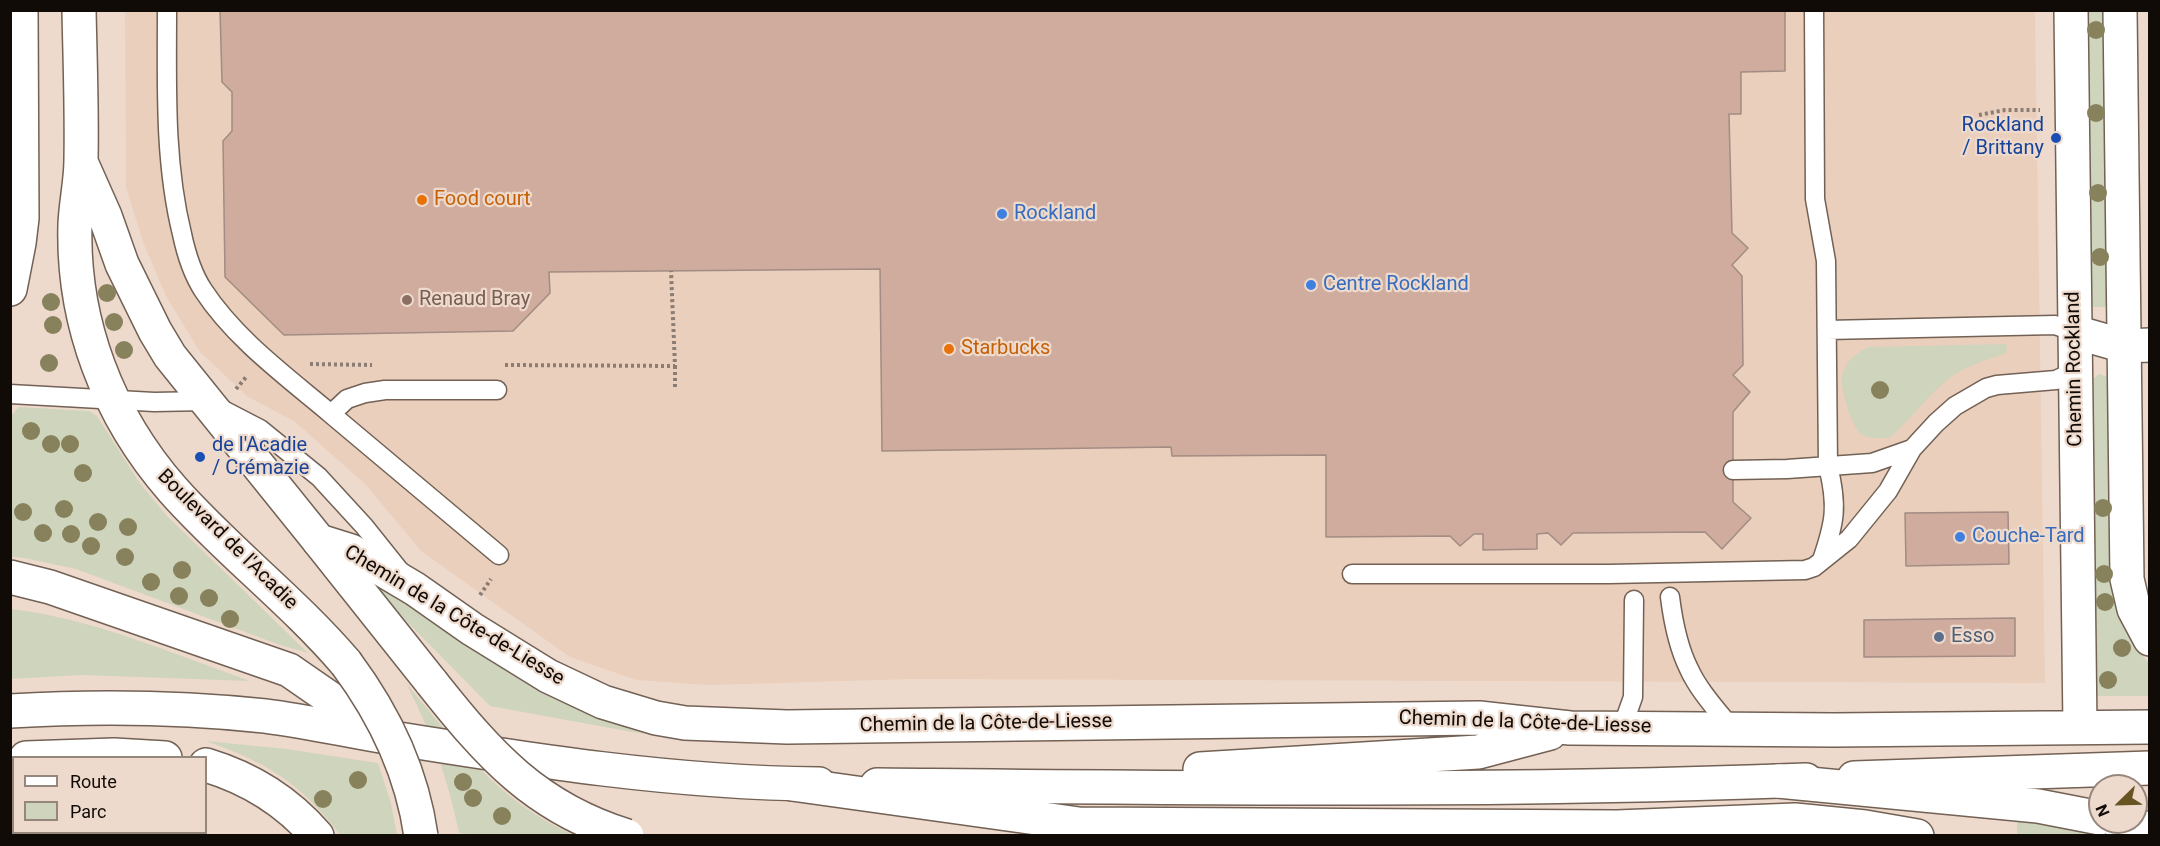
<!DOCTYPE html>
<meta charset="utf-8">
<style>
body{margin:0}
#map{position:relative;width:2160px;height:846px;overflow:hidden;background:#eedacc;font-family:Roboto,sans-serif}
canvas{display:block}
.frame{position:absolute;inset:0;border:12px solid #110b07;pointer-events:none}
.legend{position:absolute;left:12px;top:756px;width:195px;height:78px;box-sizing:border-box;background:#eedacc;border:2px solid #96877d;margin:0;padding:8px 10px;list-style:none;font-size:18px;color:#110b07}
.legend li{display:flex;align-items:center;gap:12px;height:30px}
.legend b{width:30px;border:2px solid #96877d}
.north{position:absolute;left:2088px;top:774px;width:60px;height:60px;box-sizing:border-box;background:#eedacc;border:2px solid #96877d;border-radius:50%;rotate:247deg;font-size:16px;font-weight:700;line-height:24px;text-align:center;color:#110b07}
.north::after{content:'';display:block;margin:auto;width:21px;height:27px;background:#685322;clip-path:polygon(50% 0,100% 100%,50% 72%,0 100%)}
</style>
<div id="map">
<canvas width="2160" height="846"></canvas>
<div class="frame"></div>
<ul class="legend">
<li><b style="height:8px;background:#fff"></b>Route</li>
<li><b style="height:16px;background:#cfd4bd"></b>Parc</li>
</ul>
<div class="north">N</div>
</div>
<script>
const c = document.querySelector('canvas').getContext('2d');
c.lineJoin = 'round';
function paint(path, color) {
  c.fillStyle = color;
  c.fill(path, 'evenodd');
}
function strokePath(path, color, width, dash) {
  c.strokeStyle = color;
  c.lineWidth = width;
  c.lineCap = dash ? 'butt' : 'round';
  c.setLineDash(dash || []);
  c.stroke(path);
}
function write(font, color, halo, rows, align = 'center') {
  c.font = font + ' Roboto,sans-serif';
  c.lineWidth = 4.5;
  c.setLineDash([]);
  c.textBaseline = 'middle';
  c.strokeStyle = halo;
  c.fillStyle = color;
  for (const [text, x, y, turn = 0] of rows) {
    c.save();
    c.translate(x, y);
    c.rotate((+turn || 0) * Math.PI / 180);
    c.textAlign = isNaN(turn) ? turn : align;
    if (halo) c.strokeText(text, 0, 0);
    c.fillText(text, 0, 0);
    c.restore();
  }
}
paint(new Path2D(`
 M 125,11 L 2035,11 L 2045,683 L 911,679 L 709,685 L 636,680 L 570,657 L 421,551 L 365,484 L 294,421 L 248,397 L 200,352 L 166,296 L 143,242 L 126,187 Z`), '#eacfbc');
paint(new Path2D(`
 M 2086,11 L 2105,11 L 2109,307 L 2090,307 Z
 M 2007,344 L 2006,353 C 1985,361 1963,366 1946,381 C 1925,398 1910,421 1889,438 C 1881,438 1869,439 1861,434 C 1852,428 1840,388 1842,377 C 1844,362 1857,352 1869,347 Z
 M 2099,374 L 2108,377 L 2110,381 L 2120,615 L 2131,640 L 2149,664 L 2149,696 L 2095,696 L 2091,381 Z
 M 19,407 L 89,411 L 97,416 L 139,482 L 167,516 L 308,653 L 280,645 L 76,569 L 24,558 L 11,557 L 11,416 Z
 M 365,579 L 540,688 L 581,710 L 643,734 L 490,706 Z
 M 11,609 C 91,618 174,654 250,681 L 81,675 L 11,679 Z
 M 406,683 C 457,744 499,803 574,835 L 481,836 L 459,833 C 448,779 431,732 406,683 Z
 M 206,741 L 287,749 L 378,763 L 391,803 L 397,835 L 340,835 C 301,783 266,762 206,741 Z
 M 2017,818 L 2116,835 L 2017,836 Z`), '#cfd4bd');
const building = new Path2D(`
 M 220,10 L 1785,10 L 1785,71 L 1741,72 L 1741,114 L 1729,114 L 1732,233 L 1748,248 L 1732,265 L 1742,276 L 1743,365 L 1733,375 L 1750,392 L 1733,412 L 1733,502 L 1751,518 L 1722,549 L 1705,532 L 1573,533 L 1561,545 L 1548,533 L 1537,534 L 1537,549 L 1483,550 L 1483,534 L 1474,534 L 1460,546 L 1450,536 L 1326,537 L 1326,455 L 1172,456 L 1171,447 L 882,451 L 880,269 L 549,272 L 550,293 L 513,331 L 284,335 L 225,277 L 223,141 L 232,131 L 232,92 L 222,82 Z
 M 2008,512 L 2009,564 L 1906,566 L 1905,513 Z
 M 2015,618 L 2015,656 L 1864,657 L 1864,620 Z`);
paint(building, '#cfac9e');
strokePath(building, '#a28c83', 1.5);
const lane = new Path2D(`
 M 167,10 C 167,85 164,161 182,234 C 186,253 192,273 203,290 C 235,339 286,376 331,414 L 347,399 L 365,393 L 385,390 L 497,390
 M 1814,10 L 1815,199 L 1826,261 L 1828,466 C 1838,506 1835,522 1822,560
 M 1827,330 L 2055,325 L 2075,332
 M 10,394 L 154,402 L 206,401 L 260,429 L 319,477 L 364,526 L 400,571
 M 331,414 L 499,555
 M 1733,470 L 1787,469 L 1872,463 L 1912,449
 M 1352,574 L 1609,574 L 1805,570 L 1814,567 L 1849,539 L 1888,491 L 1912,449 L 1936,423 L 1955,406 L 1986,388 L 1997,385 L 2056,380 L 2075,371
 M 1670,597 C 1673,621 1678,647 1689,669 C 1699,691 1717,710 1732,729
 M 1622,728 L 1633,697 L 1634,600`);
const street = new Path2D(`
 M 2075,332 L 2124,346 L 2150,345`);
const secondary = new Path2D(`
 M 79,10 C 80,60 82,110 81,160 C 81,181 76,202 75,224 C 72,322 108,416 173,490 C 227,551 293,601 346,663
 M 2071,10 L 2080,727
 M 2120,10 L 2127,579 L 2134,609 L 2150,639
 M 81,162 L 105,216 L 122,264 L 155,331 L 170,356 L 319,541 L 351,551 L 415,589 L 472,629 L 548,676 L 603,702 L 656,718 L 685,723 L 787,727 L 1479,718 L 1570,728 L 1834,730 L 2150,727
 M 10,289 L 19,243 L 22,218 L 21,10
 M 10,711 C 95,706 181,707 265,716 C 305,721 345,730 386,737 C 529,760 674,783 819,784
 M 26,758 L 114,755 L 165,758
 M 206,765 C 249,778 287,801 317,836
 M 1200,769 L 1478,752 L 1550,733
 M 1854,778 L 2150,768
 M 877,785 C 1186,788 1496,792 1806,780`);
const highway = new Path2D(`
 M 319,541 L 432,683
 M 10,577 L 50,587 L 289,670 L 386,737
 M 1778,781 L 2038,806 L 2100,818
 M 792,784 L 1079,824 L 1617,827 L 1795,820 L 1865,827 L 1917,836
 M 2118,822 L 2150,829`);
strokePath(lane, '#726154', 21);
strokePath(street, '#726154', 36);
strokePath(secondary, '#726154', 36);
strokePath(highway, '#726154', 36);
strokePath(new Path2D(`
 M 1979,115 L 2005,110 L 2040,110
 M 310,364 L 372,365
 M 505,365 L 675,366 L 671,271
 M 675,366 L 675,388
 M 236,389 L 247,376
 M 480,595 L 491,579`), '#8b7d73', 4, [3, 3]);
strokePath(lane, '#fff', 18);
strokePath(street, '#fff', 33);
strokePath(secondary, '#fff', 33);
strokePath(highway, '#fff', 33);
const secondaryBridge = new Path2D(`
 M 346,663 C 384,714 412,772 421,836`);
const highwayBridge = new Path2D(`
 M 432,683 C 489,755 536,808 627,836`);
strokePath(secondaryBridge, '#726154', 36, []);
strokePath(highwayBridge, '#726154', 36, []);
strokePath(secondaryBridge, '#fff', 33);
strokePath(highwayBridge, '#fff', 33);
c.fillStyle = '#87815c';
for (const [x, y] of [
 [2096,30],
 [2096,113],
 [2098,193],
 [2100,257],
 [107,293],
 [51,302],
 [114,322],
 [53,325],
 [124,350],
 [49,363],
 [1880,390],
 [31,431],
 [51,444],
 [70,444],
 [83,473],
 [2103,508],
 [64,509],
 [23,512],
 [98,522],
 [128,527],
 [43,533],
 [71,534],
 [91,546],
 [125,557],
 [182,570],
 [2104,574],
 [151,582],
 [179,596],
 [209,598],
 [2105,602],
 [230,619],
 [2122,648],
 [2108,680],
 [358,780],
 [463,782],
 [473,798],
 [323,799],
 [502,816]
]) {
  c.beginPath();
  c.arc(x, y, 9, 0, 2 * Math.PI);
  c.fill();
}
for (const [x, y, r, color] of [
 [2056,138,6,"#1a4fb4"],
 [422,200,6,"#e8710a"],
 [1002,214,6,"#3f7fe0"],
 [1311,285,6,"#3f7fe0"],
 [407,300,6,"#8d6e63"],
 [949,349,6,"#e8710a"],
 [200,457,6,"#1a4fb4"],
 [1960,537,6,"#3f7fe0"],
 [1939,637,6,"#5c6f8a"]
]) {
  const dot = new Path2D();
  dot.arc(x, y, r, 0, 2 * Math.PI);
  c.fillStyle = color;
  c.fill(dot);
  strokePath(dot, '#eedacc', 2);
}
write('20px', '#164399', '#eedacc', [
 ["Rockland",2044,126],
 ["/ Brittany",2044,149],
 ["de l'Acadie",212,446,"left"],
 ["/ Crémazie",212,469,"left"]
], 'right');
write('20px', '#c56008', '#eedacc', [
 ["Food court",434,200],
 ["Starbucks",961,349]
], 'left');
write('20px', '#366cbe', '#eedacc', [
 ["Rockland",1014,214],
 ["Centre Rockland",1323,285],
 ["Couche-Tard",1972,537]
], 'left');
write('20px', '#785e54', '#eedacc', [
 ["Renaud Bray",419,300]
], 'left');
write('20px', '#110b07', '#eedacc', [
 ["Chemin Rockland",2075,369,-91],
 ["Boulevard de l'Acadie",227,540,45],
 ["Chemin de la Côte-de-Liesse",454,616,31],
 ["Chemin de la Côte-de-Liesse",1525,723,2],
 ["Chemin de la Côte-de-Liesse",986,724,-1]
]);
write('20px', '#4e5e75', '#eedacc', [
 ["Esso",1951,637]
], 'left');
</script>
